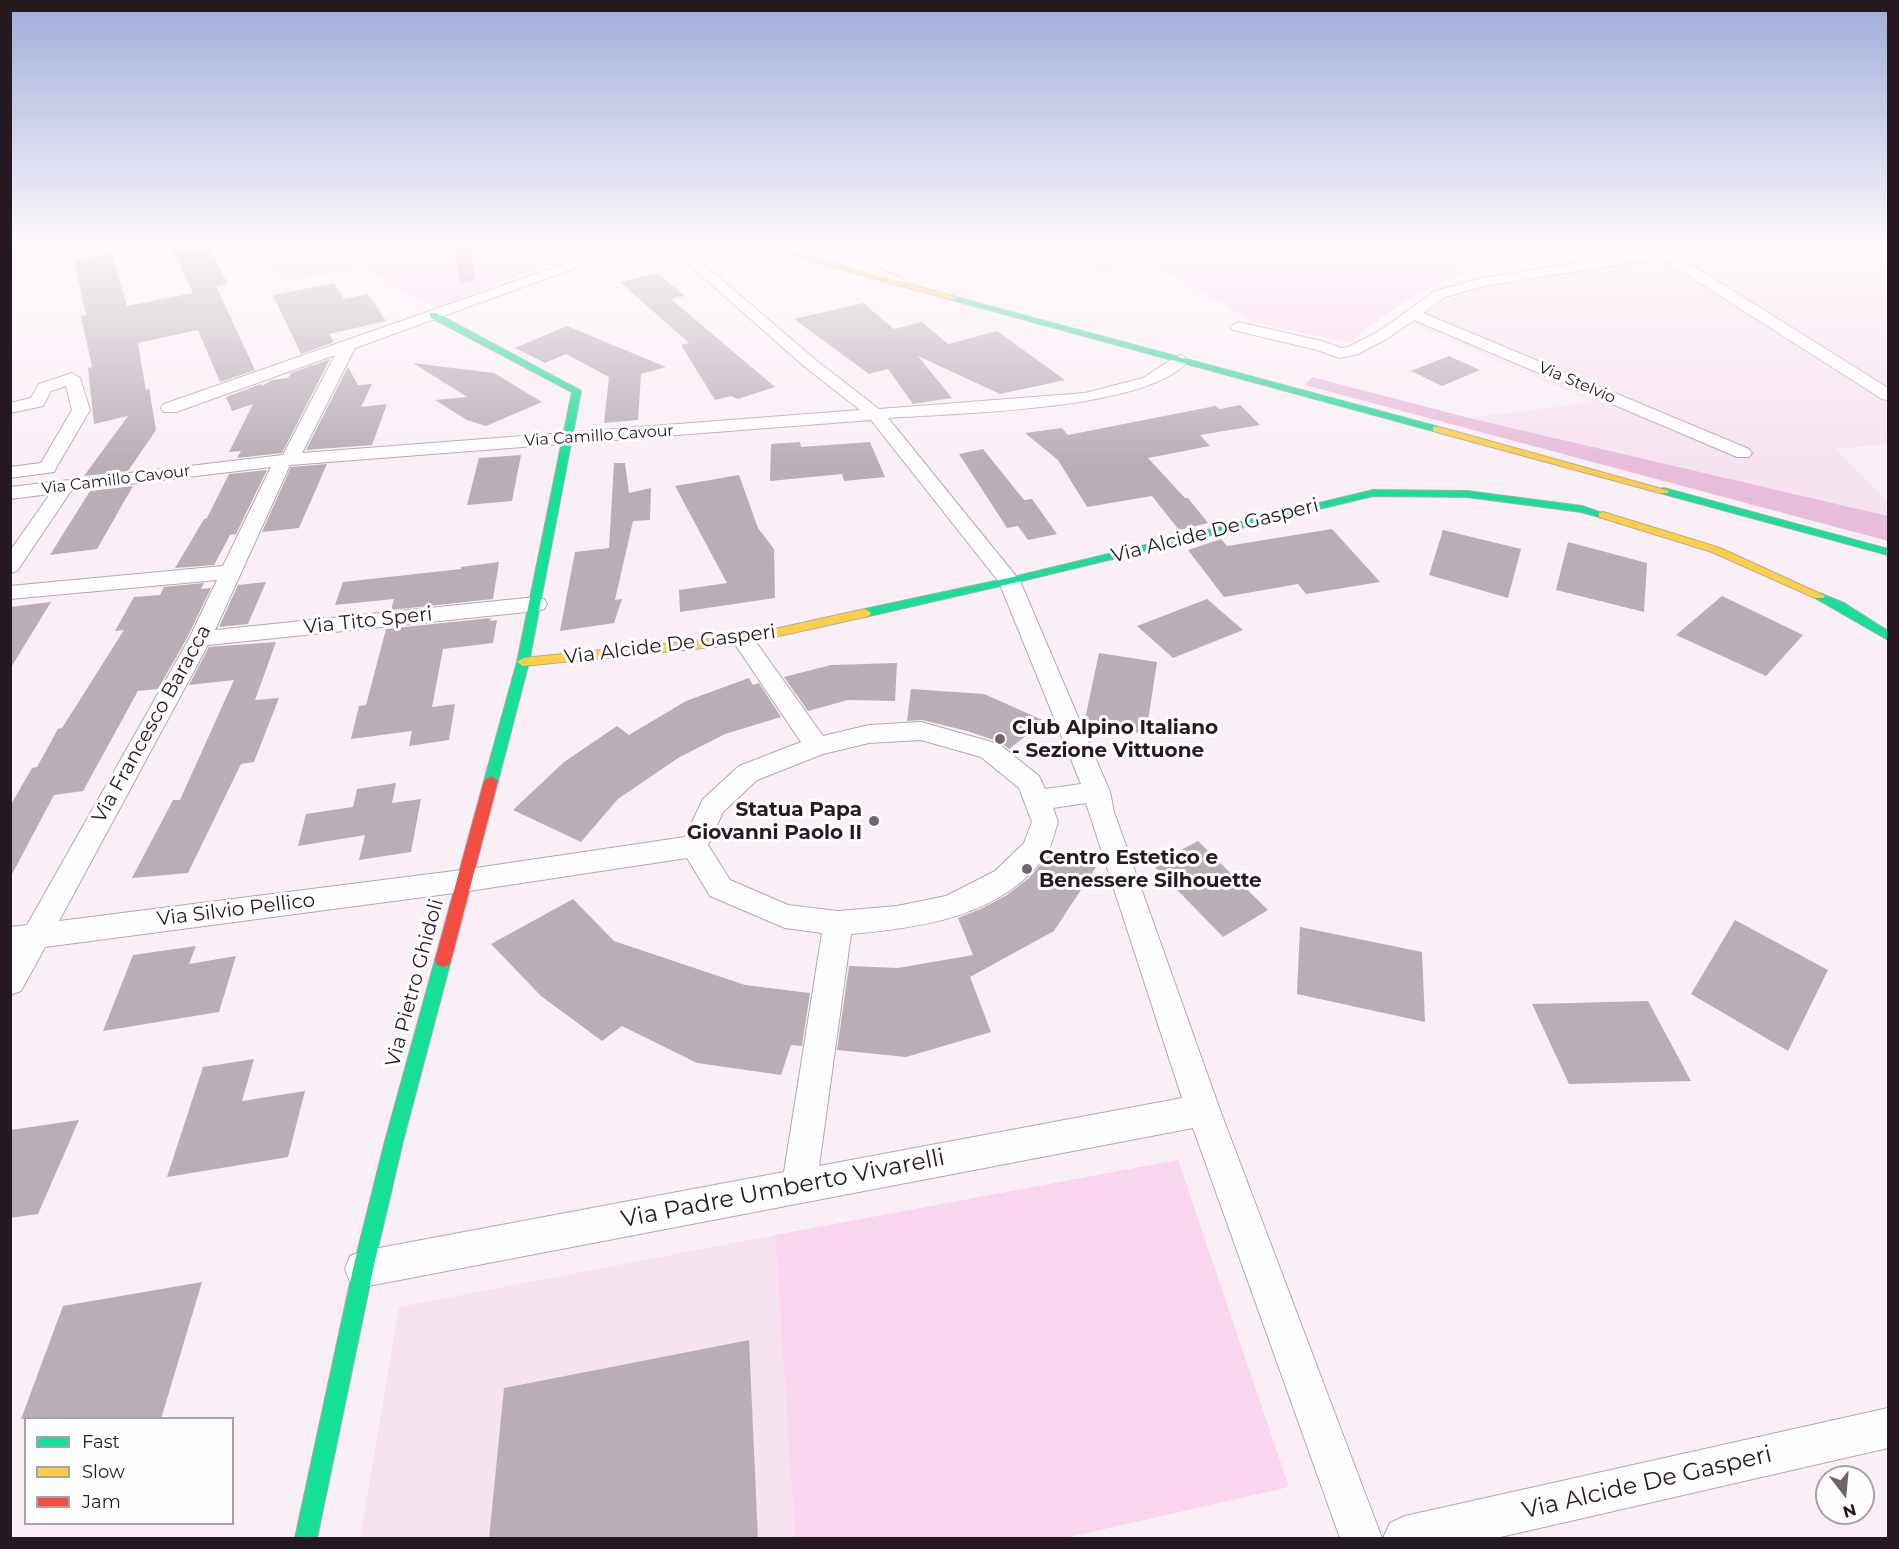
<!DOCTYPE html>
<style>
body{margin:0}
#map{position:relative;width:1899px;height:1549px;overflow:hidden;background:#faeff7;font-family:Montserrat,sans-serif}
canvas{display:block}
.frame{position:absolute;inset:0;border:12px solid #261922;pointer-events:none}
.legend{position:absolute;left:24px;top:1417px;width:210px;height:108px;box-sizing:border-box;background:#fefefe;border:2px solid #a8a2a6;margin:0;padding:8px 10px;list-style:none;font-size:18px;color:#261922}
.legend li{display:flex;align-items:center;gap:12px;height:30px}
.legend b{width:30px;border:2px solid #a8a2a6}
.north{position:absolute;left:1815px;top:1465px;width:60px;height:60px;box-sizing:border-box;background:#fefefe;border:2px solid #a8a2a6;border-radius:50%;rotate:164deg;font-size:16px;font-weight:700;line-height:24px;text-align:center;color:#261922}
.north::after{content:'';display:block;margin:auto;width:21px;height:27px;background:#70646d;clip-path:polygon(50% 0,100% 100%,50% 72%,0 100%)}
</style>
<div id="map">
<canvas width="1899" height="1549"></canvas>
<div class="frame"></div>
<ul class="legend">
<li><b style="height:8px;background:#16e098"></b>Fast</li>
<li><b style="height:8px;background:#ffcf43"></b>Slow</li>
<li><b style="height:8px;background:#f24e42"></b>Jam</li>
</ul>
<div class="north">N</div>
</div>
<script>
const c = document.querySelector('canvas').getContext('2d');
c.lineJoin = 'round';
function paint(path, color) {
  c.fillStyle = color;
  c.fill(path, 'evenodd');
}
function strokePath(path, color, width, dash) {
  c.strokeStyle = color;
  c.lineWidth = width;
  c.lineCap = dash ? 'butt' : 'round';
  c.setLineDash(dash || []);
  c.stroke(path);
}
function write(font, color, halo, rows, align = 'center') {
  c.font = font + ' Montserrat,sans-serif';
  c.lineWidth = 6;
  c.setLineDash([]);
  c.textBaseline = 'middle';
  c.strokeStyle = halo;
  c.fillStyle = color;
  for (const [text, x, y, turn = 0] of rows) {
    c.save();
    c.translate(x, y);
    c.rotate((+turn || 0) * Math.PI / 180);
    c.textAlign = isNaN(turn) ? turn : align;
    if (halo) c.strokeText(text, 0, 0);
    c.fillText(text, 0, 0);
    c.restore();
  }
}
paint(new Path2D(`
 M 827,246 L 940,246 L 966,264 L 919,275 Z
 M 1410,246 L 1511,246 L 1541,261 L 1465,274 Z
 M 1657,246 L 1888,246 L 1888,444 L 1835,449 L 1888,502 L 1888,516 L 1469,418 L 1593,402 L 1412,324 L 1438,304 L 1471,291 L 1682,255 Z
 M 775,1235 L 795,1538 L 360,1538 L 399,1307 Z`), '#f6e3f0');
paint(new Path2D(`
 M 259,246 L 594,246 L 436,308 L 363,268 L 282,281 Z
 M 1032,246 L 1410,246 L 1465,274 C 1425,286 1381,315 1350,343 L 1253,322 L 1144,259 L 1102,272 L 1052,258 Z
 M 1178,1160 L 1289,1487 L 1065,1538 L 795,1538 L 775,1235 Z`), '#f9d6ee');
paint(new Path2D(`
 M 1312,377 L 1469,418 L 1888,516 L 1888,541 L 1305,385 Z`), '#e7bdda');
paint(new Path2D(`
 M 455,246 L 471,246 L 475,278 L 473,282 L 461,282 L 459,278 Z`), '#d2a1c4');
paint(new Path2D(`
 M 170,246 L 208,246 L 228,284 L 216,286 L 255,370 L 220,382 L 198,330 L 138,343 L 146,391 L 149,388 L 156,430 L 128,471 L 84,476 L 128,416 L 94,424 L 88,368 L 92,367 L 81,316 L 86,315 L 74,260 L 112,253 L 127,306 L 193,293 Z
 M 657,273 L 685,296 L 671,299 L 775,387 L 738,399 L 731,396 L 715,400 L 681,345 L 689,343 L 620,282 Z
 M 334,283 L 344,299 L 368,294 L 386,321 L 329,334 L 334,342 L 301,354 L 273,295 Z
 M 863,303 L 894,329 L 922,322 L 948,344 L 997,331 L 1065,380 L 1000,394 L 918,356 L 952,398 L 913,404 L 888,369 L 869,374 L 794,319 Z
 M 567,326 L 666,367 L 641,374 L 638,420 L 604,423 L 609,377 L 566,354 L 545,363 L 515,348 Z
 M 1449,356 L 1480,370 L 1442,386 L 1411,371 Z
 M 330,359 L 282,453 L 237,458 L 241,451 L 229,452 L 253,404 L 232,411 L 226,397 L 261,384 L 262,386 L 272,380 L 288,378 L 291,373 Z
 M 413,363 L 494,373 L 542,402 L 486,426 L 467,420 L 435,400 L 467,397 Z
 M 348,367 L 358,385 L 372,384 L 361,407 L 387,404 L 372,445 L 306,450 Z
 M 1240,405 L 1260,425 L 1200,435 L 1210,446 L 1148,458 L 1185,498 L 1188,498 L 1208,523 L 1179,530 L 1152,496 L 1087,507 L 1058,460 L 1025,433 L 1062,428 L 1068,435 L 1215,406 L 1220,409 Z
 M 800,442 L 801,447 L 870,442 L 885,477 L 844,481 L 842,474 L 770,481 L 771,444 Z
 M 983,449 L 1024,500 L 1032,499 L 1057,534 L 1028,540 L 1018,526 L 1007,528 L 959,454 Z
 M 521,455 L 512,501 L 467,505 L 479,458 Z
 M 614,463 L 625,463 L 629,493 L 651,488 L 650,520 L 633,521 L 615,600 L 622,599 L 614,623 L 560,631 L 575,552 L 609,548 Z
 M 327,464 L 299,528 L 262,532 L 291,467 Z
 M 267,470 L 236,534 L 230,535 L 214,565 L 175,568 L 204,519 L 207,518 L 229,474 Z
 M 739,475 L 758,528 L 774,549 L 775,598 L 680,612 L 679,590 L 727,583 L 675,486 Z
 M 133,486 L 97,549 L 50,555 L 90,491 Z
 M 1332,529 L 1380,582 L 1306,594 L 1298,584 L 1224,597 L 1188,550 L 1221,539 L 1227,546 Z
 M 1443,530 L 1521,549 L 1508,598 L 1429,575 Z
 M 1568,542 L 1647,563 L 1644,612 L 1556,590 Z
 M 499,562 L 493,599 L 391,610 L 394,599 L 335,605 L 343,582 L 461,569 L 461,567 Z
 M 266,582 L 248,624 L 219,627 L 238,585 Z
 M 204,583 L 201,589 L 211,588 L 187,638 L 158,689 L 138,691 L 83,791 L 54,795 L 10,878 L 10,806 L 32,768 L 37,767 L 58,729 L 62,728 L 124,630 L 115,631 L 134,597 L 160,595 L 164,587 Z
 M 1722,596 L 1803,635 L 1766,676 L 1676,635 Z
 M 1207,599 L 1243,630 L 1173,658 L 1137,626 Z
 M 51,602 L 10,669 L 10,607 Z
 M 491,618 L 490,621 L 497,620 L 493,643 L 443,649 L 432,707 L 455,704 L 449,740 L 409,746 L 412,731 L 351,739 L 359,706 L 366,705 L 386,629 Z
 M 276,642 L 255,700 L 279,698 L 254,762 L 241,764 L 188,873 L 132,878 L 173,800 L 180,800 L 234,680 L 189,685 L 209,647 Z
 M 1099,653 L 1157,662 L 1146,734 L 1084,724 Z
 M 897,663 L 895,701 L 848,700 L 808,711 L 784,677 L 831,665 Z
 M 749,678 L 753,685 L 759,683 L 781,717 L 725,734 L 678,758 L 618,799 L 581,842 L 513,810 L 564,762 L 617,726 L 629,735 L 686,701 Z
 M 911,689 L 984,694 L 1045,721 L 1009,749 L 1000,742 L 967,731 L 922,720 L 907,721 Z
 M 396,783 L 392,803 L 421,799 L 411,852 L 359,860 L 365,835 L 298,846 L 306,814 L 353,807 L 357,789 Z
 M 1198,841 L 1268,910 L 1223,937 L 1153,865 Z
 M 1048,856 L 1096,867 L 1054,931 L 970,977 L 991,1032 L 906,1057 L 837,1050 L 849,966 L 898,968 L 973,955 L 958,918 L 983,908 L 1007,895 L 1029,878 Z
 M 573,899 L 614,941 L 745,985 L 810,993 L 802,1046 L 791,1045 L 781,1075 L 697,1063 L 622,1026 L 602,1041 L 541,996 L 491,944 Z
 M 1735,920 L 1828,970 L 1788,1051 L 1691,994 Z
 M 1300,927 L 1422,952 L 1425,1022 L 1297,994 Z
 M 196,946 L 189,964 L 236,956 L 219,1012 L 103,1031 L 133,955 Z
 M 1648,1001 L 1691,1081 L 1569,1084 L 1532,1004 Z
 M 254,1059 L 242,1101 L 305,1091 L 288,1157 L 167,1177 L 203,1067 Z
 M 79,1120 L 38,1214 L 10,1218 L 10,1130 Z
 M 202,1282 L 161,1419 L 21,1419 L 63,1306 Z
 M 749,1340 L 758,1539 L 489,1539 L 504,1388 Z`), '#b9aeb6');
const lane = new Path2D(`
 M 805,246 L 814,246 L 832,255 L 827,256 Z
 M 866,246 L 872,251 L 894,246 L 907,246 L 871,255 L 860,247 Z`);
const street = new Path2D(`
 M 616,246 L 636,246 L 355,348 L 302,453 L 860,410 L 805,367 L 668,246 L 682,246 L 817,361 L 879,409 L 1085,393 L 1143,378 L 1175,357 L 1181,355 L 1189,360 C 1150,411 953,413 888,418 L 1020,581 L 1110,792 L 1114,812 L 1220,1110 L 1382,1538 L 1340,1538 L 1193,1128 L 363,1287 L 350,1282 L 345,1269 L 350,1256 L 363,1251 L 784,1172 L 822,933 L 785,928 L 710,896 L 687,858 L 462,892 L 45,947 L 21,991 L 10,995 L 10,927 L 27,925 L 189,639 L 217,580 L 10,599 L 10,586 L 223,566 L 271,467 L 71,491 L 17,571 L 10,573 L 10,551 L 50,494 L 10,499 L 10,487 L 283,455 L 335,355 L 176,412 L 164,412 L 161,408 L 164,404 ZM 871,420 L 999,582 L 1081,784 L 1045,789 L 1039,776 L 999,744 L 921,722 L 869,725 L 823,736 L 751,635 L 743,633 L 735,635 L 732,640 L 801,742 L 739,766 L 703,799 L 685,837 L 462,870 L 59,921 L 208,645 L 536,611 L 544,609 L 547,604 L 544,599 L 536,597 L 215,630 L 290,465 ZM 921,740 L 981,757 L 1019,788 L 1032,822 L 1024,843 L 995,871 L 946,896 L 897,906 L 838,911 L 788,905 L 730,880 L 708,845 L 723,812 L 757,780 L 823,754 L 869,743 ZM 1086,803 L 1182,1098 L 819,1166 L 851,934 C 919,928 1002,917 1045,856 C 1052,847 1054,833 1058,822 L 1053,808 Z
 M 784,246 C 825,246 864,263 902,278 L 904,281 L 897,285 L 892,284 L 850,267 L 785,249 Z
 M 1684,246 L 1717,246 L 1711,250 L 1676,255 L 1888,388 L 1888,400 L 1882,399 L 1661,258 L 1484,286 L 1445,297 L 1423,313 L 1749,449 L 1752,453 L 1749,457 L 1737,457 L 1414,320 L 1388,338 L 1358,354 L 1340,358 L 1317,350 L 1233,330 L 1230,327 L 1238,322 L 1322,341 L 1341,348 L 1348,347 L 1378,332 L 1435,291 L 1482,278 L 1653,251 L 1660,247 L 1666,249 Z
 M 72,373 L 80,378 L 90,410 L 56,468 L 54,472 L 10,478 L 10,467 L 41,463 L 72,410 L 66,386 L 51,391 L 43,406 L 10,413 L 10,403 L 31,398 L 39,384 Z
 M 1888,1408 L 1888,1448 L 1496,1538 L 1383,1538 L 1390,1523 L 1405,1516 Z`);
const fast = new Path2D(`
 M 952,296 L 1439,427 L 1441,429 L 1433,431 L 952,300 Z
 M 430,313 L 436,313 L 581,391 L 529,662 L 498,781 L 491,786 L 484,781 L 517,662 L 572,392 L 430,317 Z
 M 1664,488 L 1888,549 L 1888,555 L 1660,493 L 1660,489 Z
 M 1373,490 L 1467,491 L 1582,506 L 1608,515 L 1603,518 L 1581,512 L 1467,497 L 1373,496 L 1009,584 L 865,617 L 859,613 L 865,609 L 1009,578 Z
 M 1819,593 L 1844,603 L 1888,631 L 1888,640 L 1815,598 L 1815,594 Z
 M 443,953 L 449,955 L 451,960 L 403,1141 L 373,1269 L 317,1538 L 295,1538 L 353,1269 L 385,1141 L 435,960 L 437,955 Z`);
const slow = new Path2D(`
 M 759,246 L 771,246 L 959,298 L 952,300 Z
 M 1433,427 L 1439,427 L 1669,491 L 1668,493 L 1660,493 L 1433,431 Z
 M 1603,512 L 1720,548 L 1825,596 L 1823,598 L 1815,598 L 1712,552 L 1599,517 L 1599,513 Z
 M 865,609 L 871,613 L 869,616 L 743,644 L 523,666 L 517,662 L 523,658 L 743,636 Z`);
const jam = new Path2D(`
 M 491,776 L 498,781 L 451,960 L 449,965 L 443,967 L 437,965 L 435,960 L 484,781 Z`);
strokePath(lane, '#b2a8af', 3);
strokePath(street, '#b2a8af', 2);
strokePath(fast, '#b2a8af', 2);
strokePath(slow, '#b2a8af', 2);
strokePath(jam, '#b2a8af', 2);
paint(lane, '#fefdfe');
paint(street, '#fefdfe');
paint(fast, '#16e098');
paint(slow, '#ffcf43');
paint(jam, '#f24e42');
const sky = c.createLinearGradient(0, 0, 0, 463);
sky.addColorStop(0, '#9facda');
sky.addColorStop(0.53, '#fdf8fb');
sky.addColorStop(1, '#fdf8fb00');
c.fillStyle = sky;
c.fillRect(0, 0, 1899, 463);
for (const [x, y, r, color] of [
 [1000,739,6,"#70646d"],
 [874,821,6,"#70646d"],
 [1027,869,6,"#70646d"]
]) {
  const dot = new Path2D();
  dot.arc(x, y, r, 0, 2 * Math.PI);
  c.fillStyle = color;
  c.fill(dot);
  strokePath(dot, '#fefefe', 2);
}
write('16px', '#261922', '#fefefe', [
 ["Via Stelvio",1577,383,23],
 ["Via Camillo Cavour",599,436,-4],
 ["Via Camillo Cavour",116,480,-7]
]);
write('20px', '#261922', '#fefefe', [
 ["Via Alcide De Gasperi",1215,531,-14],
 ["Via Tito Speri",368,621,-6],
 ["Via Alcide De Gasperi",670,645,-7],
 ["Via Francesco Baracca",152,724,-61],
 ["Via Silvio Pellico",236,910,-7],
 ["Via Pietro Ghidoli",415,983,-75]
]);
write('bold 20px', '#261922', '#fefefe', [
 ["Club Alpino Italiano",1012,728],
 ["- Sezione Vittuone",1012,751],
 ["Statua Papa",862,810,"right"],
 ["Giovanni Paolo II",862,833,"right"],
 ["Centro Estetico e",1039,858],
 ["Benessere Silhouette",1039,881]
], 'left');
write('24px', '#261922', '#fefefe', [
 ["Via Padre Umberto Vivarelli",783,1189,-11],
 ["Via Alcide De Gasperi",1647,1483,-13]
]);
</script>
